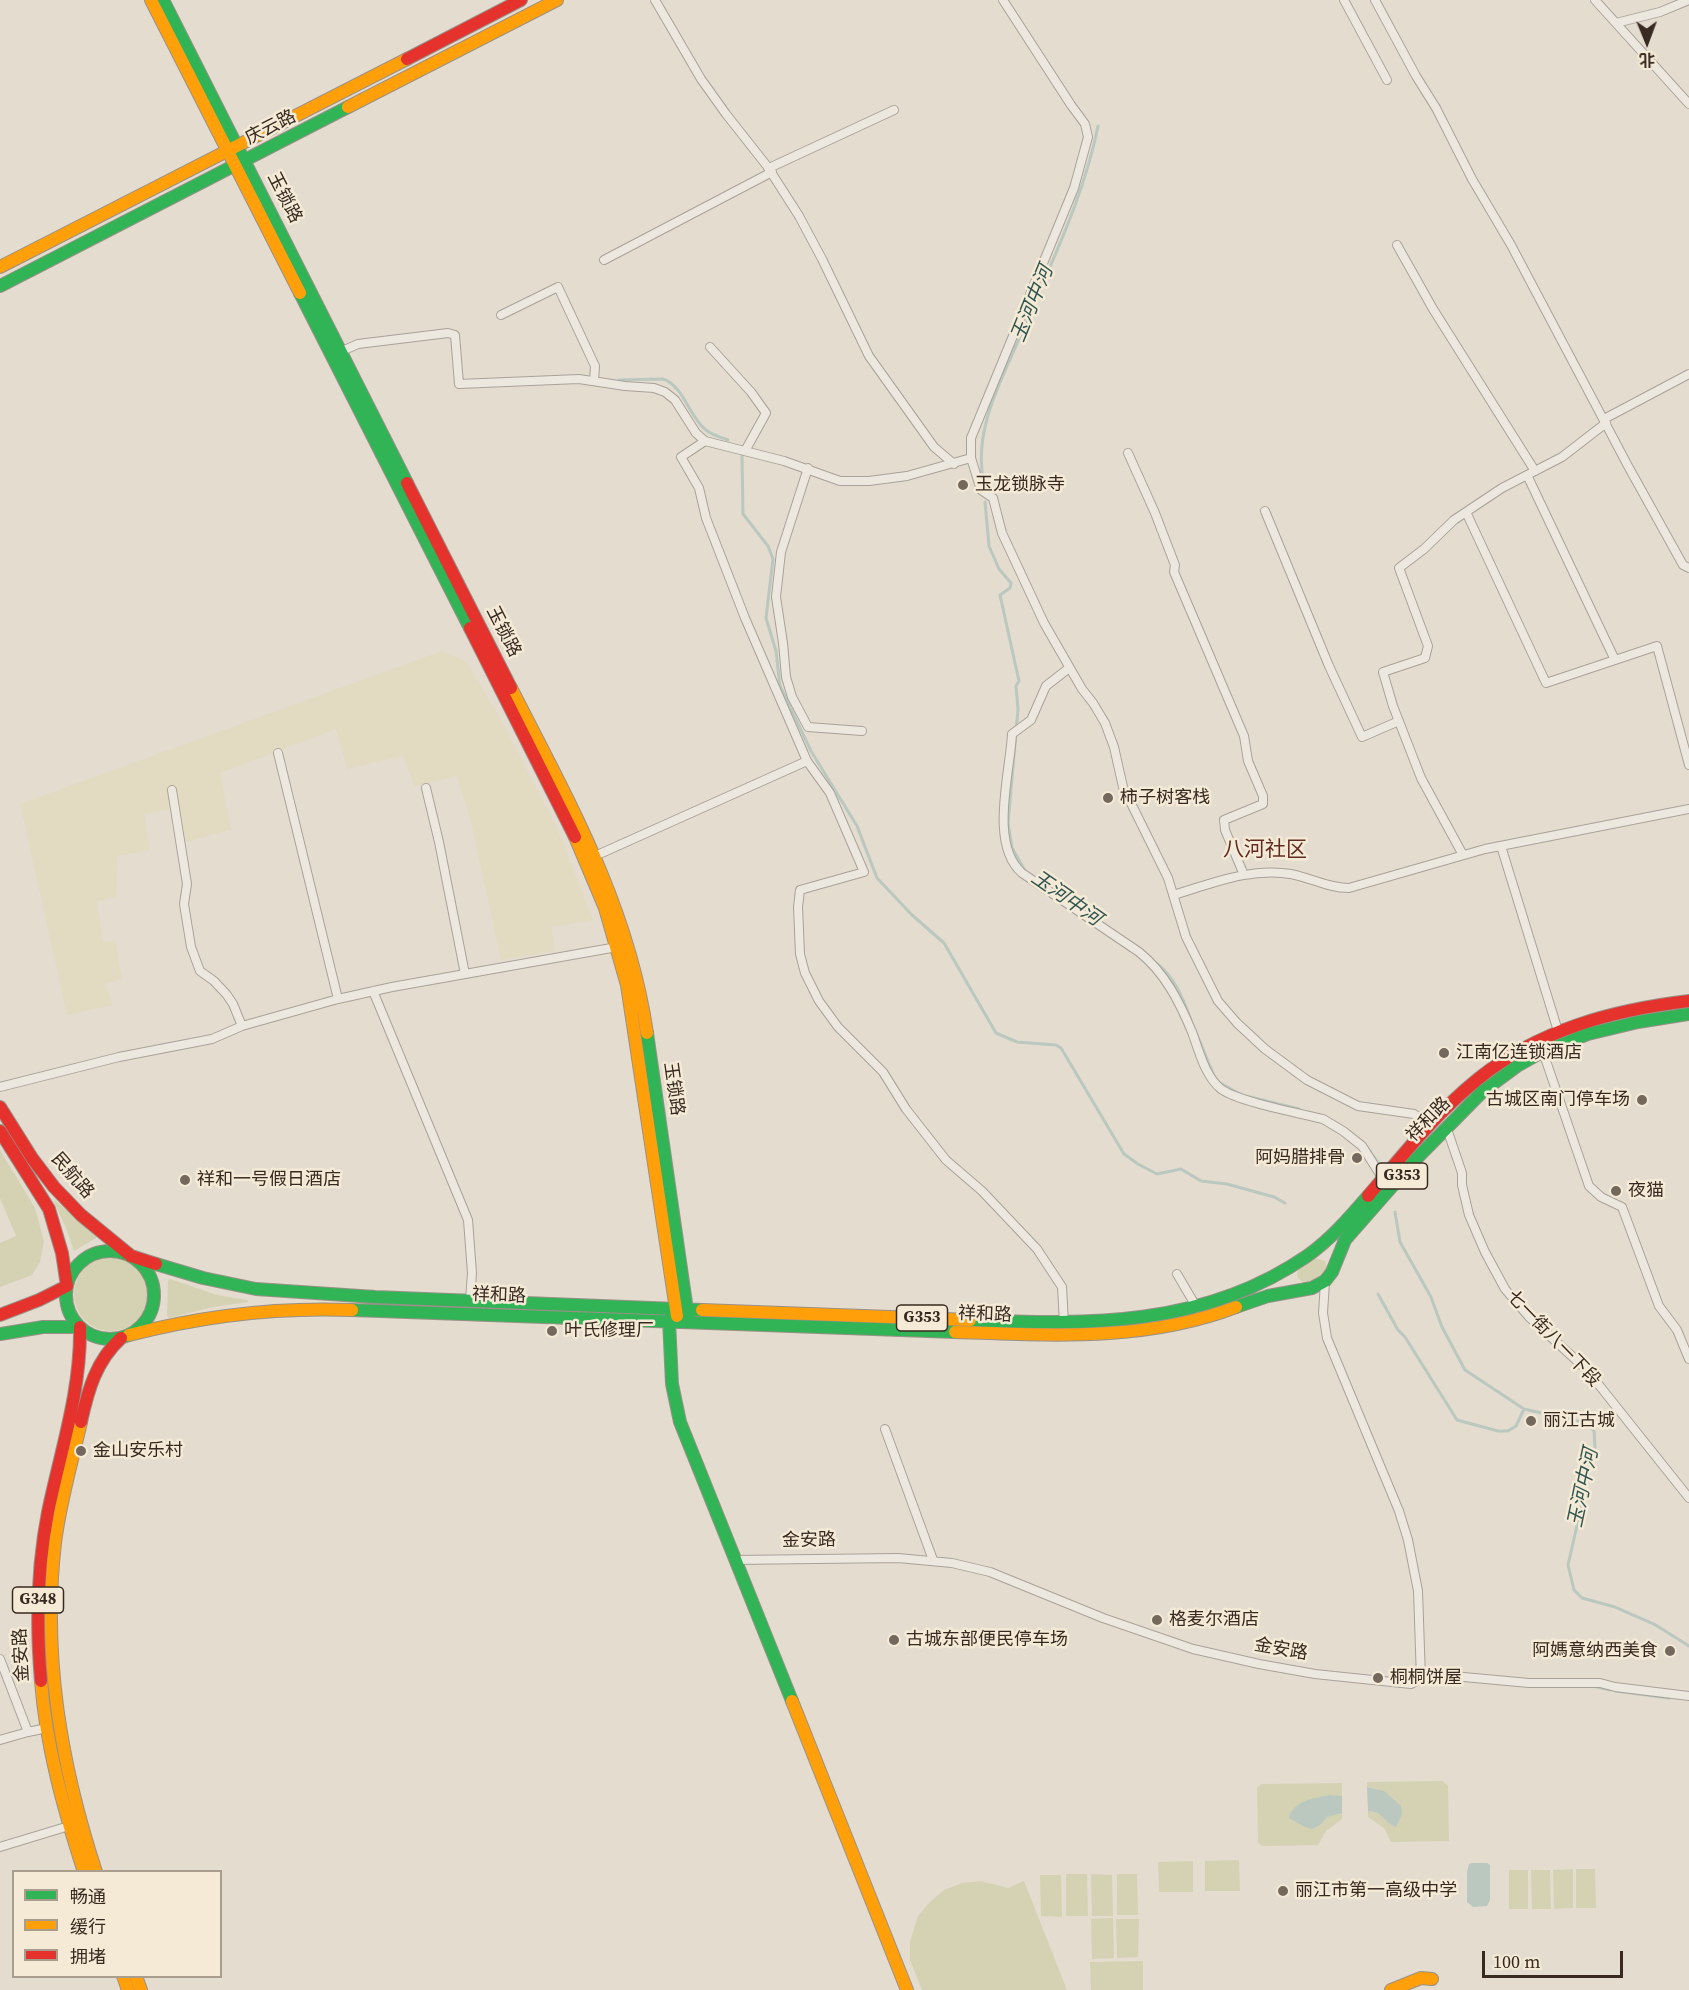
<!DOCTYPE html>
<meta charset="utf-8">
<style>
body{margin:0}
#map{position:relative;width:1689px;height:1990px;overflow:hidden;background:#e4dccf;font-family:"Source Serif 4","Noto Sans SC",serif}
canvas{display:block}
.legend{position:absolute;left:12px;top:1870px;width:210px;height:108px;box-sizing:border-box;background:#f4ead6;border:2px solid #a99d8d;margin:0;padding:8px 10px;list-style:none;font-size:18px;color:#382a20}
.legend li{display:flex;align-items:center;gap:12px;height:30px}
.legend b{width:30px;border:2px solid #a99d8d}
.north{position:absolute;left:1617px;top:12px;width:60px;height:60px;-webkit-text-stroke:4px #f4ead6;paint-order:stroke;rotate:179deg;font-size:16px;font-weight:700;line-height:24px;text-align:center;color:#382a20}
.north::after{content:'';display:block;margin:auto;width:21px;height:27px;background:#382a20;clip-path:polygon(50% 0,100% 100%,50% 72%,0 100%)}
.scale{position:absolute;left:1482px;top:1951px;width:141px;height:27px;box-sizing:border-box;border:3px solid #382a20;border-top:0;padding-left:8px;font-size:18px;line-height:21px;white-space:nowrap;color:#382a20;-webkit-text-stroke:4px #f4ead6;paint-order:stroke}
</style>
<div id="map">
<canvas width="1689" height="1990"></canvas>
<ul class="legend">
<li><b style="height:8px;background:#30b455"></b>畅通</li>
<li><b style="height:8px;background:#ff9f0a"></b>缓行</li>
<li><b style="height:8px;background:#e5322d"></b>拥堵</li>
</ul>
<div class="north">北</div>
<div class="scale">100 m</div>
</div>
<script>
const c = document.querySelector('canvas').getContext('2d');
c.lineJoin = 'round';
function paint(path, color) {
  c.fillStyle = color;
  c.fill(path, 'evenodd');
}
function strokePath(path, color, width, dash) {
  c.strokeStyle = color;
  c.lineWidth = width;
  c.lineCap = dash ? 'butt' : 'round';
  c.setLineDash(dash || []);
  c.stroke(path);
}
function write(font, color, halo, rows, align = 'center') {
  c.font = font + ' "Source Serif 4","Noto Sans SC",serif';
  c.lineWidth = 5;
  c.setLineDash([]);
  c.textBaseline = 'middle';
  c.strokeStyle = halo;
  c.fillStyle = color;
  for (const [text, x, y, turn = 0] of rows) {
    c.save();
    c.translate(x, y);
    c.rotate((+turn || 0) * Math.PI / 180);
    c.textAlign = isNaN(turn) ? turn : align;
    if (halo) c.strokeText(text, 0, 0);
    c.fillText(text, 0, 0);
    c.restore();
  }
}
paint(new Path2D(`
 M 442,651 L 467,662 L 502,722 L 557,828 L 593,920 L 551,927 L 555,951 L 501,960 L 471,822 L 457,776 L 415,787 L 403,756 L 347,769 L 336,729 L 220,773 L 231,830 L 186,842 L 180,808 L 144,814 L 150,850 L 117,856 L 116,897 L 97,901 L 103,942 L 115,940 L 122,979 L 106,984 L 112,1005 L 67,1015 L 20,804 Z`), '#e2dac1');
paint(new Path2D(`
 M 0,1150 L 35,1208 L 44,1241 L 40,1262 L 32,1275 L 0,1287 L 0,1243 L 16,1236 L 0,1198 Z
 M 55,1200 L 96,1235 L 96,1238 L 74,1251 L 66,1228 L 54,1202 Z
 M74 1294a37 37 0 1 1 74 0a37 37 0 1 1-74 0Z
 M 1315,1258 L 1325,1261 L 1328,1270 L 1322,1277 L 1304,1283 L 1297,1277 L 1298,1269 Z
 M 170,1279 L 217,1295 L 247,1300 L 249,1302 L 213,1307 L 169,1318 L 167,1316 L 168,1280 Z
 M 1443,1781 L 1448,1786 L 1449,1841 L 1391,1842 L 1384,1828 L 1368,1817 L 1368,1811 C 1379,1812 1383,1816 1390,1824 L 1397,1826 C 1402,1804 1387,1790 1367,1787 L 1367,1782 Z
 M 1342,1783 L 1342,1796 L 1299,1804 L 1290,1815 L 1317,1827 L 1327,1816 L 1342,1813 L 1342,1819 L 1326,1831 L 1318,1845 L 1262,1846 L 1258,1842 L 1257,1788 L 1261,1784 Z
 M 1239,1860 L 1240,1891 L 1205,1891 L 1205,1861 Z
 M 1193,1861 L 1193,1892 L 1159,1892 L 1158,1862 Z
 M 1573,1869 L 1573,1908 L 1554,1909 L 1553,1870 Z
 M 1576,1869 L 1595,1869 L 1596,1908 L 1576,1908 Z
 M 1509,1870 L 1528,1870 L 1528,1909 L 1509,1909 Z
 M 1531,1870 L 1550,1870 L 1551,1909 L 1532,1909 Z
 M 1066,1874 L 1087,1874 L 1088,1916 L 1066,1916 Z
 M 1091,1874 L 1112,1875 L 1113,1916 L 1092,1916 Z
 M 1117,1874 L 1137,1874 L 1138,1915 L 1117,1915 Z
 M 1040,1875 L 1061,1875 L 1062,1917 L 1041,1916 Z
 M 1024,1881 L 1067,1990 L 922,1990 L 910,1960 L 910,1942 L 918,1916 L 930,1902 L 944,1890 L 962,1883 L 981,1881 L 1008,1888 Z
 M 1113,1918 L 1114,1958 L 1092,1959 L 1091,1919 Z
 M 1116,1919 L 1139,1919 L 1138,1957 L 1117,1958 Z
 M 1143,1961 L 1143,1990 L 1091,1990 L 1090,1962 Z`), '#d4d2b3');
paint(new Path2D(`
 M 1367,1787 L 1384,1791 L 1401,1806 L 1402,1814 L 1396,1827 C 1384,1823 1384,1812 1368,1811 Z
 M 1329,1795 L 1342,1796 L 1342,1813 L 1327,1817 L 1320,1825 L 1312,1829 L 1305,1827 L 1289,1818 C 1294,1800 1313,1799 1329,1795 Z
 M 1472,1863 L 1487,1863 L 1490,1865 L 1490,1900 L 1487,1906 L 1473,1907 L 1467,1902 L 1467,1872 L 1469,1864 Z`), '#bac8bf');
strokePath(new Path2D(`
 M 619,380 L 663,379 C 684,386 689,417 706,430 C 713,436 721,437 728,440
 M 742,456 L 743,514 L 768,546 L 773,559 L 766,618 L 776,651 L 780,686 L 811,751 L 857,826 L 877,878 L 912,915 L 944,943 L 996,1033 L 1017,1042 L 1056,1045 L 1061,1048 L 1124,1154 L 1138,1164 L 1157,1174 L 1181,1169 L 1201,1181 L 1227,1184 L 1274,1197 L 1285,1203
 M 984,484 C 972,430 1002,380 1022,332 C 1050,265 1084,197 1098,126
 M 985,502 L 989,546 L 999,569 L 1011,583 L 1010,588 L 1000,595 L 1019,681 L 1016,686 L 1018,709 L 1008,823 L 1012,848 L 1024,869
 M 1156,963 C 1175,977 1183,999 1191,1020
 M 1196,1032 L 1214,1076
 M 1220,1083 L 1242,1095 L 1299,1109
 M 1349,1131 L 1365,1144 L 1381,1167
 M 1395,1212 L 1400,1242 L 1431,1297 L 1442,1327 L 1465,1370 L 1524,1409 L 1586,1423 L 1594,1431 L 1595,1447 L 1568,1565 L 1574,1590 L 1582,1598 L 1615,1607 L 1654,1624 L 1689,1646
 M 1378,1294 L 1398,1330 L 1405,1337 L 1457,1420 L 1498,1431 L 1508,1431 L 1516,1426 L 1524,1409
 M 1593,1686 L 1610,1690
 M 1616,1691 L 1669,1698`), '#bac8bf', 3);
const street = new Path2D(`
 M 655,0 L 701,79 L 726,114 L 767,166 L 799,216 L 822,259 L 869,356 L 934,447 L 954,464
 M 1003,0 L 1071,105 L 1085,124 L 1088,137 L 1074,188 L 971,438 L 971,458 L 981,490 L 993,498 L 1002,533 L 1044,623 L 1082,689 L 1093,703 L 1105,723 L 1114,747 L 1123,787 L 1168,878 L 1186,937 L 1218,1001 L 1237,1023 L 1265,1049 L 1307,1080 L 1358,1106 L 1414,1114 L 1430,1126
 M 1344,0 L 1387,80
 M 1375,0 L 1416,76 L 1436,108 L 1472,179 L 1511,245 L 1628,466 L 1683,565 L 1689,568
 M 1595,0 L 1689,104
 M 1616,23 L 1660,12 L 1689,0
 M 769,168 L 894,110
 M 1397,245 L 1433,309 L 1535,471
 M 604,260 L 772,172
 M 501,315 L 558,287 L 595,366 L 594,381
 M 710,347 L 751,392 L 766,413 L 745,451
 M 342,351 L 358,344 L 448,333 L 455,335 L 459,384 L 579,379 L 625,386 L 654,388 L 665,392 L 675,400 L 696,433 L 705,441 L 784,461 L 840,481 L 869,481 L 907,476 L 971,458
 M 1604,419 L 1689,374
 M 705,441 L 681,457 L 699,488 L 706,518 L 745,618 L 807,761 L 830,793 L 864,872 L 800,890 L 798,907 L 800,954 L 805,973 L 819,1001 L 838,1027 L 883,1072 L 906,1109 L 946,1160 L 982,1191 L 1037,1249 L 1062,1287 L 1064,1323
 M 1128,453 L 1155,513 L 1175,565 L 1174,572 L 1244,736 L 1248,761 L 1263,796 L 1263,804 L 1224,820 L 1225,830 L 1244,875
 M 808,468 L 781,552 L 776,597 L 783,643 L 786,677 L 792,697 L 808,727 L 862,731
 M 1527,475 L 1615,660
 M 1265,511 L 1329,666 L 1362,737 L 1399,721
 M 1466,512 L 1546,683 L 1657,646 L 1689,765
 M 1069,668 L 1046,686 L 1031,720 L 1012,734 C 1010,774 989,844 1022,873 L 1139,952 C 1165,973 1179,1001 1192,1032 C 1199,1051 1205,1076 1221,1089 C 1239,1102 1299,1113 1323,1119 L 1343,1131 L 1362,1146 L 1383,1179
 M 278,753 L 338,999
 M 426,788 L 439,842 L 465,974
 M 172,790 L 187,884 L 184,904 L 191,947 L 200,971 L 214,981 L 227,995 L 233,1004 L 242,1026
 M 1501,846 L 1558,1031
 M 1463,855 L 1421,778 L 1393,706 L 1383,672 L 1425,658 L 1428,646 L 1399,568 L 1424,549 L 1454,520 L 1502,488 L 1562,457 L 1606,423
 M 595,856 L 807,761
 M 1173,895 C 1211,884 1250,867 1291,874 C 1311,878 1328,888 1349,888 L 1485,849 L 1689,809
 M 373,991 L 468,1220 L 472,1273 L 470,1300
 M 1543,1052 L 1589,1186 L 1601,1197 L 1622,1207 L 1659,1306 L 1677,1330 L 1689,1359
 M 0,1087 L 119,1057 L 212,1039 L 242,1026 L 338,999 L 392,987 L 617,947
 M 1446,1126 L 1462,1173 L 1462,1185 L 1469,1215 L 1485,1252 L 1505,1289 L 1529,1317 L 1587,1370 L 1689,1498
 M 1177,1274 L 1197,1308
 M 885,1429 L 933,1560
 M 734,1560 L 898,1558 L 952,1563 L 990,1572 L 1103,1618 L 1193,1649 L 1259,1664 L 1315,1674 L 1411,1684 L 1421,1679 L 1418,1591 L 1408,1540 L 1399,1511 L 1327,1338 L 1323,1313 L 1325,1282
 M 0,1659 L 28,1732 L 47,1728
 M 1420,1673 L 1529,1683 L 1600,1683 L 1615,1687 L 1689,1696
 M 0,1740 L 28,1732
 M 0,1847 L 69,1826`);
const fast = new Path2D(`
 M 163,0 L 407,483
 M 0,286 L 348,107
 M 300,293 L 470,628
 M 647,1033 L 688,1317
 M66 1295a44 44 0 1 1 88 0a44 44 0 1 1-88 0Z
 M 156,1264 L 203,1278 L 256,1289 L 375,1297 L 702,1310
 M 1236,1307 L 1268,1296 L 1312,1288 L 1325,1281 L 1332,1272 L 1345,1240 L 1417,1158 L 1483,1091 L 1517,1066 L 1540,1053 L 1588,1034 L 1638,1022 L 1689,1014
 M 352,1310 L 955,1332
 M 669,1320 L 672,1384 L 680,1422 L 792,1701
 M 970,1320 C 1089,1325 1204,1327 1307,1256 C 1330,1240 1350,1217 1368,1196
 M 0,1334 L 43,1327 L 80,1327`);
const slow = new Path2D(`
 M 151,0 L 300,293
 M 348,107 L 557,0
 M 0,267 L 407,59
 M 511,688 C 569,802 628,905 647,1033
 M 575,837 L 605,908 L 627,985 L 677,1316
 M 702,1310 L 970,1320
 M 955,1332 C 1050,1335 1145,1342 1236,1307
 M 129,1335 C 202,1316 277,1307 352,1310
 M 81,1422 C 72,1462 60,1502 55,1543 C 42,1656 61,1765 96,1872
 M 41,1681 C 46,1747 64,1810 84,1872
 M 792,1701 L 907,1990
 M 123,1976 L 128,1990
 M 136,1976 L 141,1990
 M 1391,1990 L 1421,1978 L 1432,1979`);
const jam = new Path2D(`
 M 407,59 L 521,0
 M 407,483 L 511,688
 M 470,628 L 575,837
 M 0,1107 L 32,1158 L 54,1187 L 81,1215 L 131,1256 L 156,1264
 M 0,1131 L 49,1209 L 62,1253 L 67,1286
 M 1368,1196 C 1403,1155 1436,1113 1478,1079 C 1538,1030 1613,1010 1689,1001
 M 0,1315 L 39,1300 L 67,1286
 M 81,1422 C 88,1390 96,1361 121,1338
 M 41,1681 C 36,1624 37,1568 48,1512 C 61,1450 81,1391 80,1327`);
strokePath(street, '#a9a298', 10);
strokePath(fast, '#999188', 14);
strokePath(slow, '#999188', 14);
strokePath(jam, '#999188', 14);
strokePath(street, '#ece8e0', 8);
strokePath(fast, '#30b455', 12);
strokePath(slow, '#ff9f0a', 12);
strokePath(jam, '#e5322d', 12);
for (const [x, y, r, color] of [
 [963,485,6,"#74685d"],
 [1108,798,6,"#74685d"],
 [1444,1053,6,"#74685d"],
 [1642,1100,6,"#74685d"],
 [1357,1158,6,"#74685d"],
 [185,1180,6,"#74685d"],
 [1616,1191,6,"#74685d"],
 [552,1331,6,"#74685d"],
 [1531,1421,6,"#74685d"],
 [81,1451,6,"#74685d"],
 [1157,1620,6,"#74685d"],
 [894,1640,6,"#74685d"],
 [1670,1651,6,"#74685d"],
 [1378,1678,6,"#74685d"],
 [1283,1891,6,"#74685d"]
]) {
  const dot = new Path2D();
  dot.arc(x, y, r, 0, 2 * Math.PI);
  c.fillStyle = color;
  c.fill(dot);
  strokePath(dot, '#f4ead6', 2);
}
for (const [x, y, w] of [
 [1402,1176,51],
 [922,1318,51],
 [38,1600,51]
]) {
  const box = new Path2D();
  box.roundRect(x - w / 2, y - 13, w, 26, 4.5);
  c.fillStyle = '#f4ead6';
  c.fill(box);
  strokePath(box, '#382a20', 1.5);
}
write('bold 16px', '#382a20', null, [
 ["G353",1402,1176],
 ["G353",922,1318],
 ["G348",38,1600]
]);
write('18px', '#382a20', '#f4ead6', [
 ["庆云路",271,128,-27],
 ["玉锁路",284,198,63],
 ["玉锁路",503,632,63],
 ["玉锁路",673,1089,82],
 ["祥和路",1429,1120,-46],
 ["民航路",72,1176,49],
 ["祥和路",499,1296,2],
 ["祥和路",985,1315,2],
 ["七一街八一下段",1553,1339,46],
 ["金安路",809,1541,-1],
 ["金安路",1281,1650,10],
 ["金安路",22,1655,-93]
]);
write('18px', '#382a20', '#f4ead6', [
 ["玉龙锁脉寺",975,485],
 ["柿子树客栈",1120,798],
 ["江南亿连锁酒店",1456,1053],
 ["古城区南门停车场",1630,1100,"right"],
 ["阿妈腊排骨",1345,1158,"right"],
 ["祥和一号假日酒店",197,1180],
 ["夜猫",1628,1191],
 ["叶氏修理厂",564,1331],
 ["丽江古城",1543,1421],
 ["金山安乐村",93,1451],
 ["格麦尔酒店",1169,1620],
 ["古城东部便民停车场",906,1640],
 ["阿媽意纳西美食",1658,1651,"right"],
 ["桐桐饼屋",1390,1678],
 ["丽江市第一高级中学",1295,1891]
], 'left');
write('italic 20px', '#315652', '#f4ead6', [
 ["玉河中河",1033,304,-68],
 ["玉河中河",1066,899,35],
 ["玉河中河",1584,1488,-78]
]);
write('21px', '#622c22', '#f4ead6', [
 ["八河社区",1265,851]
]);
</script>
